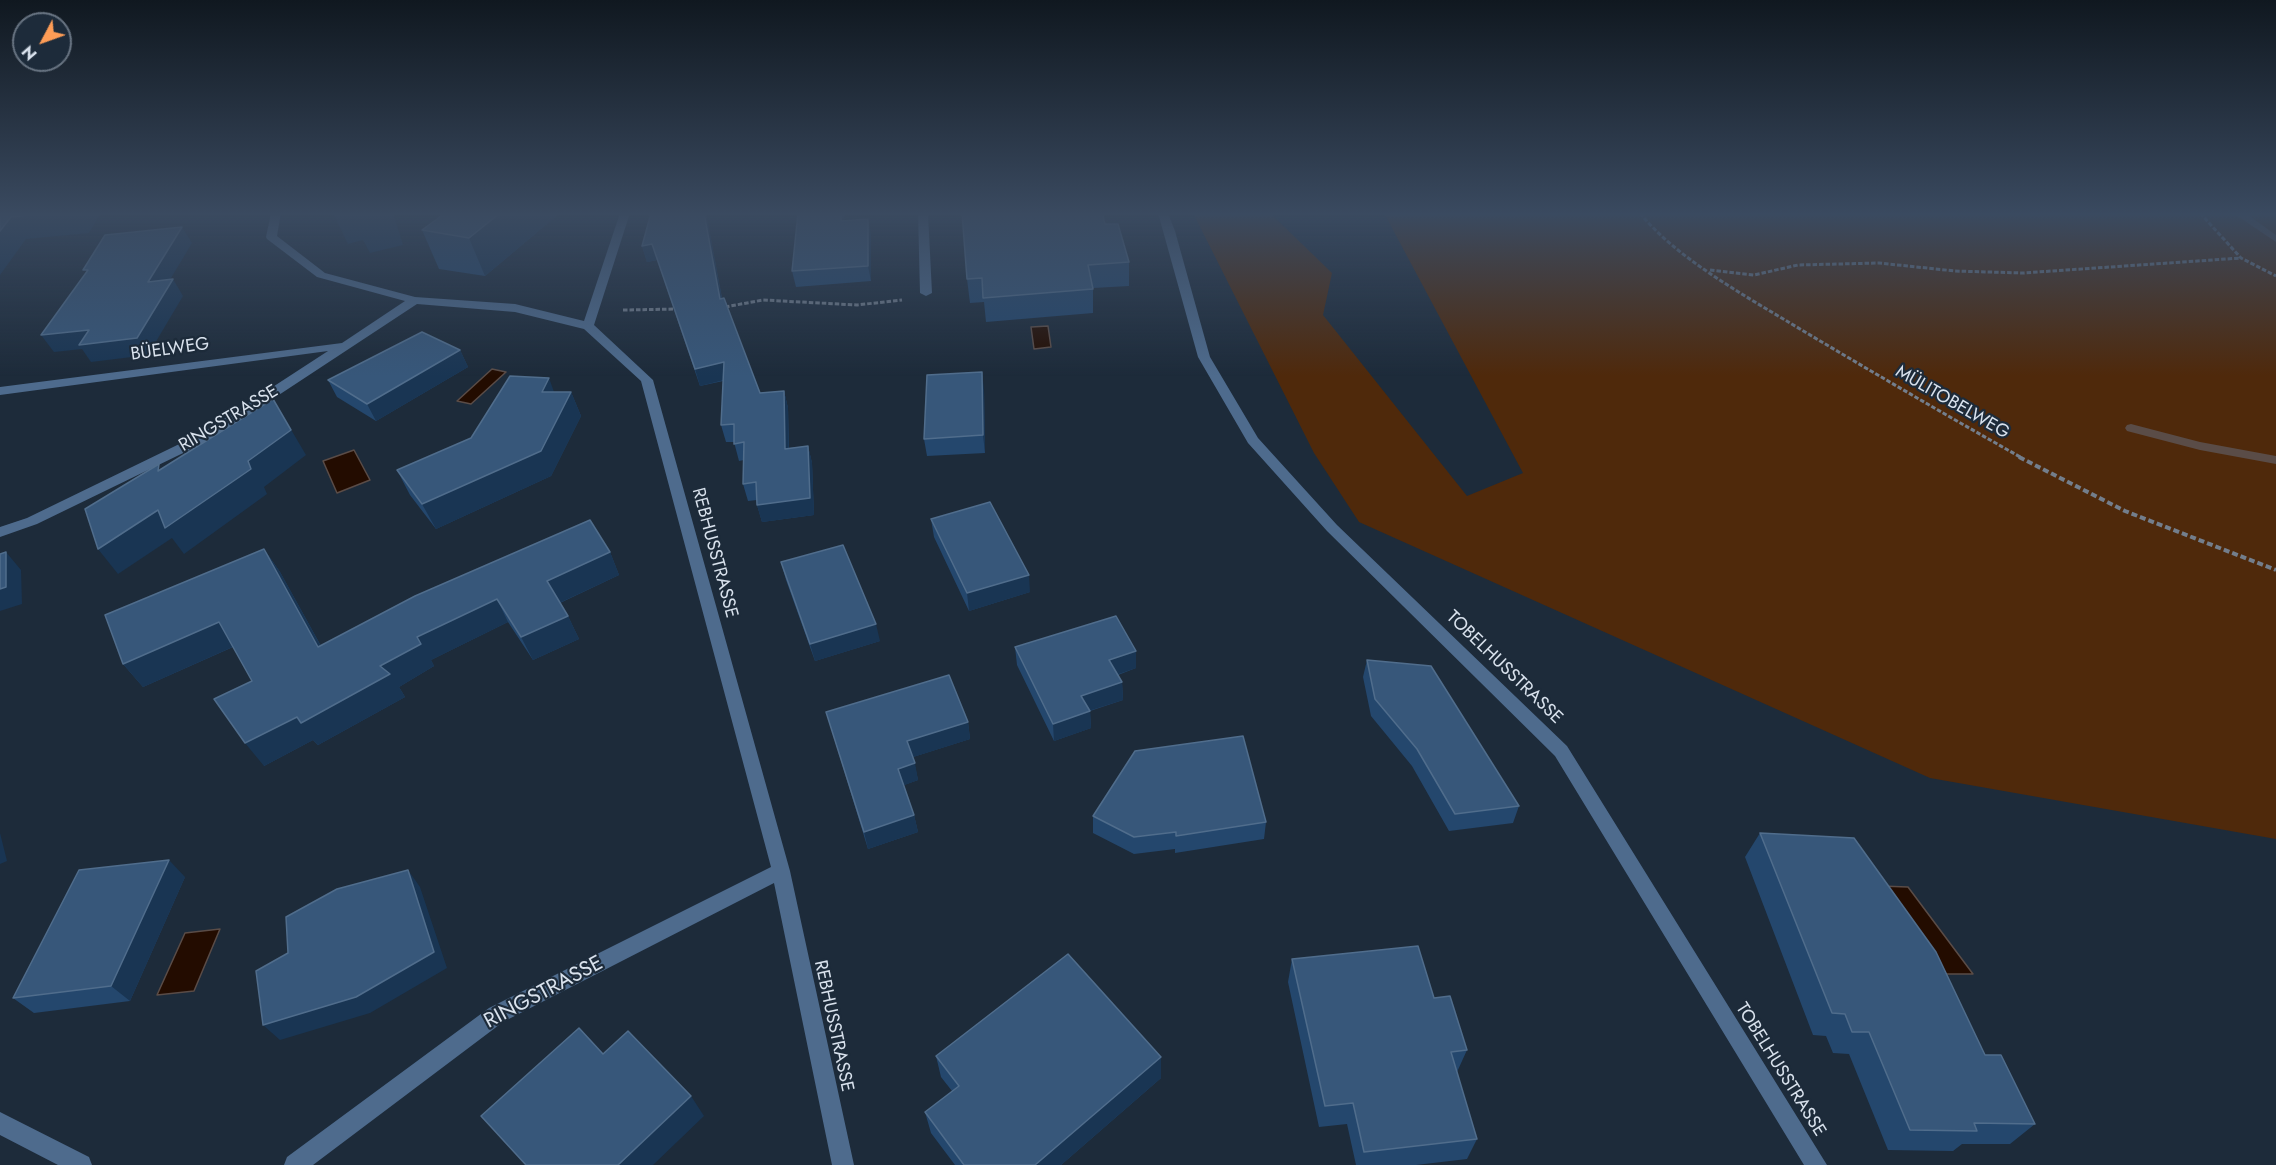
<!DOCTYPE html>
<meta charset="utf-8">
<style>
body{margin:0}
#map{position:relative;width:2276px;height:1165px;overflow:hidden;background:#1d2b3a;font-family:Jost,sans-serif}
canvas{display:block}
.north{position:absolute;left:12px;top:12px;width:60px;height:60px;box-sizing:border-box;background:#1d2b3a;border:2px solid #687482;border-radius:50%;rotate:229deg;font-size:16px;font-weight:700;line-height:24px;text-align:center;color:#d9e2ed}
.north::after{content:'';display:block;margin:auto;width:21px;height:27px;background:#fd9c56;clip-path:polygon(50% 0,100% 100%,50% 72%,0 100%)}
</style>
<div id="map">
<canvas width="2276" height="1165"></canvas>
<div class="north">N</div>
</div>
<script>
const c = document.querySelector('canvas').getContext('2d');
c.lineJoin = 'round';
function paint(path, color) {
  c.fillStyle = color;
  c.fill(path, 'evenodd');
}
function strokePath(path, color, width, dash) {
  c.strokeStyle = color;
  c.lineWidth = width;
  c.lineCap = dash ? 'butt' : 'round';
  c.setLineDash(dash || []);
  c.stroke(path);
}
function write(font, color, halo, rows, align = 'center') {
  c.font = font + ' Jost,sans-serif';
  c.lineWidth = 4.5;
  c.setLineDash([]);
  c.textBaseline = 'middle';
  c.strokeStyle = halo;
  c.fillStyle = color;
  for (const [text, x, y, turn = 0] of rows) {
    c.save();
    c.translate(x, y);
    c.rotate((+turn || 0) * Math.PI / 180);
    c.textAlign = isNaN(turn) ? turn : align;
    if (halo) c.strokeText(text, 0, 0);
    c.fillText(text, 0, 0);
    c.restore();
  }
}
paint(new Path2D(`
 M 1193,213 L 1270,213 L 1332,273 L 1323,315 L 1467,496 L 1523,473 L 1384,213 L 2276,213 L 2276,839 L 1930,778 L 1359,522 L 1314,453 Z`), '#4f290b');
const water = new Path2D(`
 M 1048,326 L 1051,347 L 1034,349 L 1031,327 Z
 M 492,369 L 506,372 L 471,404 L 457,401 Z
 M 354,450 L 370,480 L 337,493 L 323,461 Z
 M 1880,886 L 1908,887 L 1973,974 L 1921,974 Z
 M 220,929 L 194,991 L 157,995 L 185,933 Z`);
paint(water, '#230c00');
strokePath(water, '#5a4c47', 1.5);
paint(new Path2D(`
 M 2233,213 L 2245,213 L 2276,235 L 2276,242 Z
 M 2131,424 L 2200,442 L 2276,456 L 2276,464 L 2200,450 L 2127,431 L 2125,428 L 2127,425 Z`), '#5a4c47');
strokePath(new Path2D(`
 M 1640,213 C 1675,257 1742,294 1790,323 C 1867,369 1944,414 2022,458
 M 2200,213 L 2241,258 L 2276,276
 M 1710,270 L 1754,275 L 1798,265 L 1879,263 L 1955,271 L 2023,273 L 2241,258
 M 725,307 L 763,300 L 857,305 L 902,300
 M 623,310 L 679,309`), '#737e8c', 3, [4.5, 2]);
strokePath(new Path2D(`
 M 2019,457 L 2125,511 L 2276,570`), '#737e8c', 4, [6, 3]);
paint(new Path2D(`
 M 271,213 L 281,213 L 277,236 L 325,273 L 415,297 L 515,304 L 584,321 L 620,213 L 630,213 L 594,325 L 653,380 L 790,871 L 854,1165 L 832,1165 L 774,883 L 503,1022 L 313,1165 L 284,1165 L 287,1157 L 489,1008 L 771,867 L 641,381 L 584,329 L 515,312 L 417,304 L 212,439 L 37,524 L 0,537 L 0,527 L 27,518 L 202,433 L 328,351 L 0,395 L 0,387 L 342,343 L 405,301 L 317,277 L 267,239 L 266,237 Z
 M 918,213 L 928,213 L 932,293 L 926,296 L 920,293 Z
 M 1158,213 L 1168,213 L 1175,231 L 1210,357 L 1258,438 L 1337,525 L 1567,746 L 1827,1165 L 1804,1165 L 1555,756 L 1327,531 L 1248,443 L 1198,357 Z
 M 0,1112 L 89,1157 L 92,1165 L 58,1165 L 0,1135 Z`), '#4e6b8d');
paint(new Path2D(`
 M 560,213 L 485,276 L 439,269 L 422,230 Z
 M 651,213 L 706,213 L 722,298 L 760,393 L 784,391 L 788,408 L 789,448 L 808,446 L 812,463 L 814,515 L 762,522 L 757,505 L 757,500 L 748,501 L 743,484 L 744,460 L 739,461 L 734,442 L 726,442 L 721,425 L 723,381 L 700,386 L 657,260 L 647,262 L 642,246 Z
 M 844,221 L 871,234 L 871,281 L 796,287 L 792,271 Z
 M 1105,224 L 1129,262 L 1129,286 L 1093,288 L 1093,313 L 986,322 L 984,302 L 970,303 L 967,279 Z
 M 460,350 L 468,367 L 376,421 L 337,397 L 328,380 Z
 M 984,389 L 985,453 L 927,456 L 924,439 Z
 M 571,392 L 581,416 L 551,476 L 436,529 L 410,495 L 397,470 L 471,438 Z
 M 931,519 L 1030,592 L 969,611 L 934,537 Z
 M 264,549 L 280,572 L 321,646 L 610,552 L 619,575 L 560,603 L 568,616 L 579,639 L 533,660 L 508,622 L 431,660 L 434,666 L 399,687 L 405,697 L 318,745 L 313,740 L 264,766 L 252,681 L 233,647 L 143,687 L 123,664 Z
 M 781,562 L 880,641 L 815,661 L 786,580 Z
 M 1015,647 L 1136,668 L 1118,675 L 1122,682 L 1123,700 L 1090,711 L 1091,728 L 1054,741 L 1017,665 Z
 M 1367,660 L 1519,806 L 1513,823 L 1449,831 L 1412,766 L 1371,716 L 1363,677 Z
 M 826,712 L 968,722 L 970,739 L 913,757 L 918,780 L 904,785 L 914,815 L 918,832 L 868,849 Z
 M 1093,816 L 1266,822 L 1264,839 L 1175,853 L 1175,849 L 1134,854 L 1093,833 Z
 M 1760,833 L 1985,1055 L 2035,1124 L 2010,1144 L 1962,1144 L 1953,1151 L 1888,1150 L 1849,1054 L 1833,1053 L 1826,1036 L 1813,1035 L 1745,857 Z
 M 185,877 L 130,1001 L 34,1013 L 13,998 Z
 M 1292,959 L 1434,998 L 1467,1050 L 1457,1072 L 1477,1139 L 1467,1159 L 1416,1165 L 1356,1165 L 1347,1124 L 1319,1127 L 1288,982 Z
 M 936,1056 L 1161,1078 L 1061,1165 L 955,1165 L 931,1133 L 925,1112 L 952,1091 L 941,1077 Z`), '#24476d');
paint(new Path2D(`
 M 47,213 L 101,213 L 89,233 L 26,239 L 0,275 L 0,231 L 11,217 Z
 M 333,213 L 393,213 L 403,245 L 370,253 L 363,240 L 348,244 Z
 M 500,213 L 560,213 L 485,276 L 469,238 Z
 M 704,213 L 706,213 L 725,315 L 720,299 Z
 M 841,213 L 845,213 L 844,236 L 841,221 Z
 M 868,219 L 871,234 L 871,281 L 868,266 Z
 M 182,227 L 192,243 L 159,298 L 148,282 Z
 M 652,244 L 657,260 L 647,262 L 642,246 Z
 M 173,279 L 183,296 L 148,355 L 91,362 L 82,349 L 54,352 L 41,335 Z
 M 460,350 L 468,367 L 376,421 L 367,404 Z
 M 724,362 L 728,379 L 700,386 L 695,369 Z
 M 982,372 L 984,389 L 985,453 L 983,435 Z
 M 549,378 L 558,403 L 542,392 Z
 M 784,391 L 788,408 L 789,466 L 785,449 Z
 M 571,392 L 581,416 L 551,476 L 436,529 L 422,504 Z
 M 273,399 L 306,455 L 264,487 L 267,494 L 184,554 L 172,538 L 118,574 L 98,549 L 158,510 L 248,461 Z
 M 808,446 L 812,463 L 814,515 L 762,522 L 757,505 Z
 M 264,549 L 280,572 L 334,670 L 318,647 Z
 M 6,552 L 21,570 L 22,604 L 0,611 L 0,589 Z
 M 610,552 L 619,575 L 557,604 L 547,581 Z
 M 1029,575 L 1030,592 L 969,611 L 967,593 Z
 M 497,599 L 508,622 L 431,660 L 434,666 L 399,687 L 405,697 L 318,745 L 313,740 L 264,766 L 245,743 L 380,666 L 417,637 Z
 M 568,616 L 579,639 L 533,660 L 521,637 Z
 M 219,622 L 237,645 L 143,687 L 123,664 Z
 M 876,624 L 880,641 L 815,661 L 810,644 Z
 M 1136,651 L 1136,668 L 1110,677 L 1109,660 Z
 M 1122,682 L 1123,700 L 1082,713 L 1081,696 Z
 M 1090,711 L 1091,728 L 1054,741 L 1053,724 Z
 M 968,722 L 970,739 L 910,758 L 907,741 Z
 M 915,763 L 918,780 L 902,786 L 898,769 Z
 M 914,815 L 918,832 L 868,849 L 864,832 Z
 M 0,833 L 7,861 L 0,864 Z
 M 169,860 L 185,877 L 130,1001 L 111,986 Z
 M 408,870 L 420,887 L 447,968 L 370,1013 L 280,1040 L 263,1025 Z
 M 1161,1057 L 1161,1078 L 1061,1165 L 1035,1165 Z
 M 691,1096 L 704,1116 L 653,1165 L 618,1165 Z`), '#193553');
const building = new Path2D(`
 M 0,213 L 47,213 L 11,217 L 0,231 Z
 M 445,213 L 500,213 L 469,238 L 422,230 Z
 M 651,213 L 704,213 L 720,299 L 724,298 L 760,393 L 784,391 L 785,449 L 808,446 L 810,498 L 757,505 L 756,482 L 743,484 L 744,442 L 734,444 L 734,424 L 721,425 L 724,362 L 695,369 L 652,244 L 642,246 Z
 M 798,213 L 841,213 L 841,221 L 868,219 L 868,266 L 792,271 Z
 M 962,213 L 1102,213 L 1105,224 L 1118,224 L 1129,262 L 1088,265 L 1093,289 L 983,298 L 982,278 L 967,279 Z
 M 182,227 L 148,282 L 173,279 L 137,338 L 79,345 L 89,330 L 41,335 L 88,270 L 83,270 L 105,235 Z
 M 422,332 L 460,350 L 367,404 L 328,380 Z
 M 982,372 L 983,435 L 924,439 L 927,375 Z
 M 510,376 L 549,378 L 542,392 L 571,392 L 541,451 L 422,504 L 397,470 L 471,438 Z
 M 273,399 L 291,430 L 248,461 L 251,469 L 165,528 L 158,510 L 98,549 L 85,509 L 159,464 L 158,471 Z
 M 990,502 L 1029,575 L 967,593 L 931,519 Z
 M 590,520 L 610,552 L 547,581 L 568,616 L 521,637 L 497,599 L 417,637 L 421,644 L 380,666 L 390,674 L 301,723 L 297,717 L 245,743 L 214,699 L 252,681 L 219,622 L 123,664 L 105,615 L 264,549 L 318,647 L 415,596 Z
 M 843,545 L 876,624 L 810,644 L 781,562 Z
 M 6,552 L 6,587 L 0,589 L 0,554 Z
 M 1116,616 L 1136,651 L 1109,660 L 1122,682 L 1081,696 L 1090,711 L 1053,724 L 1015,647 Z
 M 1367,660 L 1431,666 L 1519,806 L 1455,814 L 1417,749 L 1375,699 Z
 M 949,675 L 968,722 L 907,741 L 915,763 L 898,769 L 914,815 L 864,832 L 826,712 Z
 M 1243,736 L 1266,822 L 1176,836 L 1176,832 L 1134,837 L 1093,816 L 1135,751 Z
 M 1760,833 L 1854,838 L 1936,952 L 1985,1055 L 2001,1055 L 2035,1124 L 1974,1123 L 1977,1131 L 1910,1130 L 1869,1032 L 1852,1032 L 1845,1014 L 1832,1013 Z
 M 169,860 L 111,986 L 13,998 L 79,870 Z
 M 408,870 L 434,952 L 356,997 L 263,1025 L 256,971 L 288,953 L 286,917 L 337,889 Z
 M 1418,946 L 1434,998 L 1450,996 L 1467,1050 L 1451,1052 L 1477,1139 L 1364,1152 L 1353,1103 L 1325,1106 L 1292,959 Z
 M 1068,954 L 1161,1057 L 1035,1165 L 964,1165 L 925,1112 L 959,1086 L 936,1056 Z
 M 579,1028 L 603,1054 L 628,1031 L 691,1096 L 618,1165 L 526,1165 L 481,1116 Z`);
paint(building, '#37577a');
strokePath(building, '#506d8c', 1.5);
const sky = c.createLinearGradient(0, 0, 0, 376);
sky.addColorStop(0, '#101820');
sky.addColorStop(0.57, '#3a4a60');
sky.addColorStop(1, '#3a4a6000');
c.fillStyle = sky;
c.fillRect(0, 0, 2276, 376);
write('18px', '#d9e2ed', '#1d2b3a', [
 ["BÜELWEG",170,350,-8],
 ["MÜLITOBELWEG",1952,403,30],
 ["RINGSTRASSE",229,419,-31],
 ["REBHUSSTRASSE",714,553,75],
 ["TOBELHUSSTRASSE",1504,668,44],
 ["REBHUSSTRASSE",833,1026,78],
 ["TOBELHUSSTRASSE",1780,1070,58]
]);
write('21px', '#d9e2ed', '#1d2b3a', [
 ["RINGSTRASSE",544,993,-28]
]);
</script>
